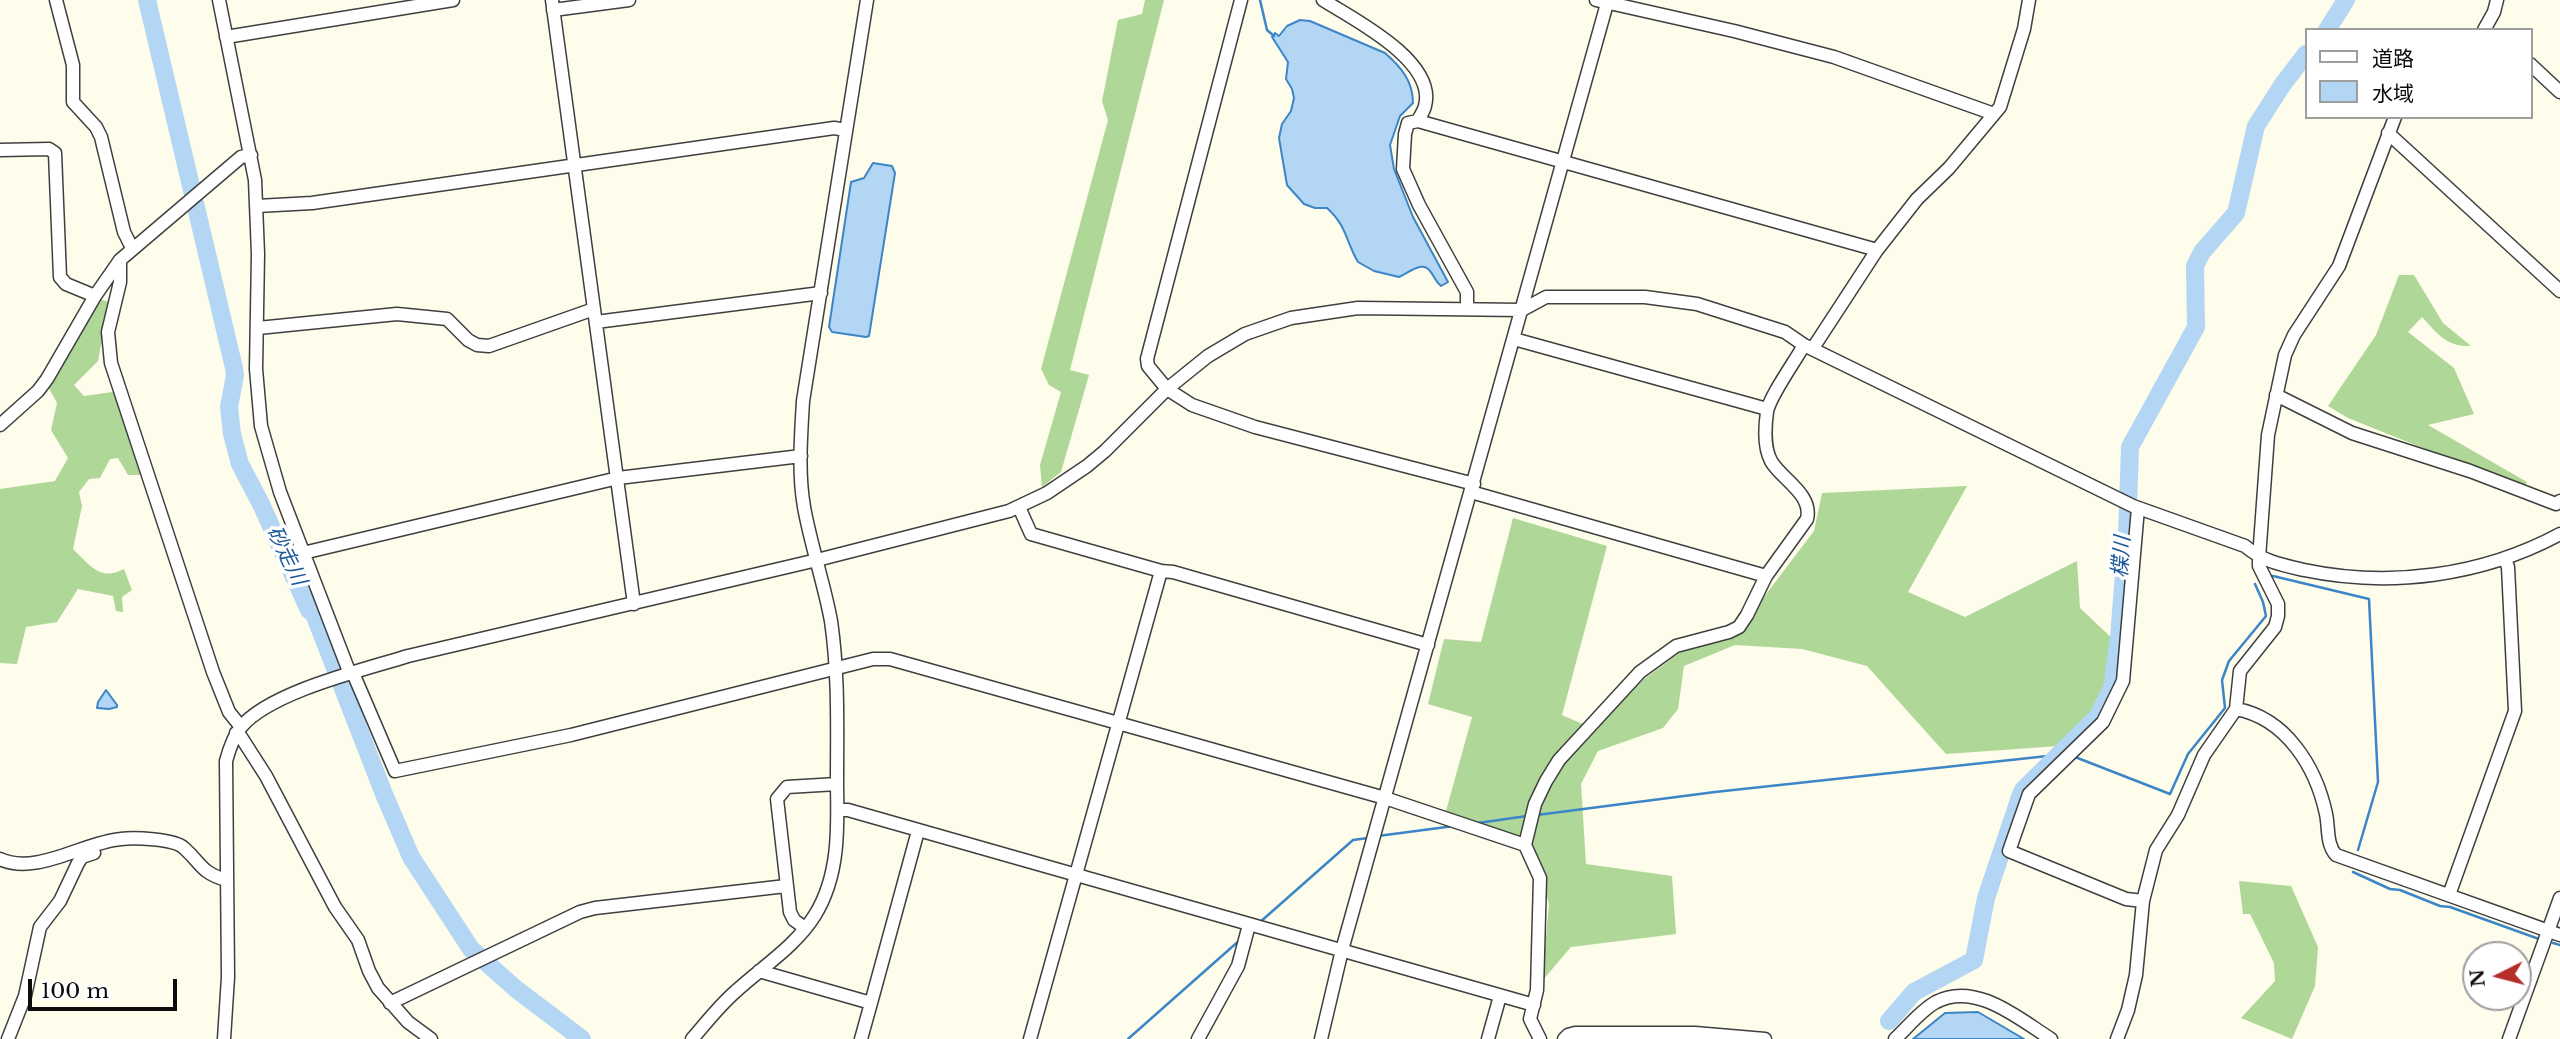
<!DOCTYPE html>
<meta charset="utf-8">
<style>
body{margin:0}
#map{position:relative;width:2560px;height:1039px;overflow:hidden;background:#fefceb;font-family:"Libre Baskerville","Noto Sans JP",serif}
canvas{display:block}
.legend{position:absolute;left:2305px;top:28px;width:228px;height:91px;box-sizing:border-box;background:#fff;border:2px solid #9e9e9e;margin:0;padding:9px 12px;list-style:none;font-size:21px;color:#0c0c0c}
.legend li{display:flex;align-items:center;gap:14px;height:35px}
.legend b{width:35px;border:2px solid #9e9e9e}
.north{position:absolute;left:2462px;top:941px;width:70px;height:70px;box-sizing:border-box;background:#fff;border:2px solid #9e9e9e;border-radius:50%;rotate:264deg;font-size:19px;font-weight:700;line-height:28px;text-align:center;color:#0c0c0c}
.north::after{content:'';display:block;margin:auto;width:24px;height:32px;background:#b62e2a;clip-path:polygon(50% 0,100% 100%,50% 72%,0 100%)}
.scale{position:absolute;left:28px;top:979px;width:149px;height:32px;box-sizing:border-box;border:4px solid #0c0c0c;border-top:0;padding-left:9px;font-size:21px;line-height:24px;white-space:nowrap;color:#0c0c0c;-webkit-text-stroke:5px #fff;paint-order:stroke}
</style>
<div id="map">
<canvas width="2560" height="1039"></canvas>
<ul class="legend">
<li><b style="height:9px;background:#fff"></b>道路</li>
<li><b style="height:19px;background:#b2d6f3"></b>水域</li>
</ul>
<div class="north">N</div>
<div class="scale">100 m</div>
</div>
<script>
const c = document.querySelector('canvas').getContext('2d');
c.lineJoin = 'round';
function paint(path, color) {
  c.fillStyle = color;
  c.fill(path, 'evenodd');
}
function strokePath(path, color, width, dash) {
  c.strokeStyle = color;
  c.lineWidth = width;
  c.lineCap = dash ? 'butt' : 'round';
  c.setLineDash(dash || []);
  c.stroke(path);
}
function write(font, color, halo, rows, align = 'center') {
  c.font = font + ' "Libre Baskerville","Noto Sans JP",serif';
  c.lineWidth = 7;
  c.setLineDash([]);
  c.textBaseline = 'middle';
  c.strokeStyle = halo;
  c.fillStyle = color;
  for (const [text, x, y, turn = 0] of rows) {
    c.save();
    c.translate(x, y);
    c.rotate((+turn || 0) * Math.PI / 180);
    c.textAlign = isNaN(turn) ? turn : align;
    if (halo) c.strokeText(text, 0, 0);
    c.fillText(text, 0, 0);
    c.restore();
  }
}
paint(new Path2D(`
 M 1145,0 L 1164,0 L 1070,370 L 1089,375 L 1061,472 L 1042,487 L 1040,465 L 1061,392 L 1049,385 L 1041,369 L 1108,120 L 1102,101 L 1118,20 L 1142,14 Z
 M 2399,275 L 2414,275 L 2443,323 L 2471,346 C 2446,347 2438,334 2422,317 L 2408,332 L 2454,368 L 2474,414 L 2428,425 L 2527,482 L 2525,489 L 2348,418 L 2328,406 L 2376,335 Z
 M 99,299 L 109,302 L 98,361 L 74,385 L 84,396 L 113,392 L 144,475 L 128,475 L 118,458 L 110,459 L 100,478 L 89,479 L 79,492 L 82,506 L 73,549 C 90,565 100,582 124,569 L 132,590 L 122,597 L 123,612 L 116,611 L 113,596 L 78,589 L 57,622 L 26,627 L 17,664 L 0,663 L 0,489 L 55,481 L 68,458 L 51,430 L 57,403 L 47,385 Z
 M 1967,486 L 1908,592 L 1965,617 L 2077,561 L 2080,608 L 2116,642 L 2110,682 L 2094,709 L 2059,746 L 1946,754 L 1867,666 L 1802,649 L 1735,645 L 1684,666 L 1678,709 L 1663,728 L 1598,751 L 1581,784 L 1586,864 L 1672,876 L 1676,934 L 1571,947 L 1542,981 L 1549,904 L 1532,844 L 1446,811 L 1472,717 L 1428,704 L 1444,639 L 1481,642 L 1513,518 L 1607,546 L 1562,715 L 1594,729 L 1643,680 L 1690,645 L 1738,631 L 1814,531 L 1822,493 Z
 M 2239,881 L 2291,886 L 2318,947 L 2315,986 L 2292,1039 L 2241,1018 L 2275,981 L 2274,963 L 2250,914 L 2243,914 Z`), '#afd797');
const water = new Path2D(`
 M 1300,20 L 1310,21 L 1385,53 C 1401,67 1413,81 1413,103 L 1400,116 L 1390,145 L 1394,169 L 1413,217 L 1448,282 L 1441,286 C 1435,281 1435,277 1430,271 C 1422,260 1409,273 1399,277 L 1374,271 L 1358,262 C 1346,242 1347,226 1327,208 L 1315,208 L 1304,204 L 1287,185 L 1279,138 L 1282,124 L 1291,111 L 1294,98 L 1292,89 L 1286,79 L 1288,62 L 1272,37 L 1275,33 L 1279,36 L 1287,26 Z
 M 873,163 L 892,166 L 895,173 L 869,336 L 866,337 L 832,332 L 829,327 L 851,182 L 864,178 Z
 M 106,690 L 117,705 L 117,707 L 109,709 L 97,708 L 98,702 Z
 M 1978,1012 L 2024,1039 L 1913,1039 L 1945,1013 Z`);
paint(water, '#b2d6f3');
strokePath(water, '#3c85c7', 2);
strokePath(new Path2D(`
 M 1260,0 L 1267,30 L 1274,36
 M 2273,576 L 2369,599 L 2378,782 L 2358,850
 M 2075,757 L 2170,794 L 2188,754 L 2225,708 L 2222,680 L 2229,661 L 2266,616 L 2263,602 L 2255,584
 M 1537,815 L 1715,792 L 2066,754
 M 1478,823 L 1527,816
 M 1378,836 L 1454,826
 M 2353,872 L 2390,889 L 2400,890 L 2440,906 L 2450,907 L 2539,939
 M 1259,923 L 1353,840 L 1368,838
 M 2553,943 L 2560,945
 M 1128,1039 L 1241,939`), '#3c85c7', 2.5);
strokePath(new Path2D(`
 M 147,0 L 234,368 L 235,375 L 229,407 L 232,434 L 240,464 L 261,504 L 309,610 L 314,614 L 384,794 L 411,857 L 471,949 L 516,989 L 582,1039
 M 2327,30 L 2346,0
 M 1889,1021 L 1914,992 L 1974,960 L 1986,898 L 2020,797 L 2023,790 L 2098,716 L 2112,688 L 2119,638 L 2127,535 L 2130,447 L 2196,327 L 2195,266 L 2202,252 L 2236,213 L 2256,126 L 2283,84 L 2306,54`), '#b2d6f3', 18);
const minor = new Path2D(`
 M 56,0 L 73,65 L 73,102 L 96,127 L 101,137 L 124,232 L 132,248
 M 219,0 L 255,180 L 258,254 L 256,369 L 261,426 L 280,492 L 350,674
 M 552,0 L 634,604
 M 1241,0 L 1147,359 L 1148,366 L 1167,389 L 1192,405 L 1255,427 L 1474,484
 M 1323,0 C 1353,19 1437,61 1425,106 C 1424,111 1420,116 1418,121
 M 1596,0 L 1734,31 L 1834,57 L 1994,114
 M 553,10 L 629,0
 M 2484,30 L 2494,12 L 2497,0
 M 226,37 L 453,0
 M 2530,64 L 2560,92
 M 2388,133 L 2560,291
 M 0,150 L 49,149 L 55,153 L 60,277 L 66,284 L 95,296
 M 257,206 L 312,203 L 834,128 L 846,130
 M 120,260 L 120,282 L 108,332 L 111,363 L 213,672 L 229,712 L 241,727
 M 1467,308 L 1467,292 L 1419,205 L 1403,169 L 1405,134 L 1408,123 L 1418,121 L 1877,250
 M 596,322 L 821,293
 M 258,328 L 397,314 L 447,319 L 468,340 L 477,345 L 489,346 L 594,309
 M 1514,339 L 1767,409
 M 1813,348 L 1877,250 L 1917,199 L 1949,168 L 2000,107 L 2024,29 L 2029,0
 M 2276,395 L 2352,433 L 2470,471 L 2556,504 L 2560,501
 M 0,425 L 38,391 L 47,379 L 95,296 L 120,260 L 241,157 L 251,155
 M 1471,492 L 1766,576
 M 1019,507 L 1031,534 L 1161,571 L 1173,572 L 1428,645
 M 2138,508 L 2123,681 L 2103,722 L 2029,794 L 2009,851 L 2126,899 L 2143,901
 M 303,553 L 618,478 L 801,456
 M 353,673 L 395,771 L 571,735 L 873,659 L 890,659 L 1385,798 L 1525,845
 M 2236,709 C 2286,718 2316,767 2326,814 C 2329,827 2326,844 2336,855 L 2560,935
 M 236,733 L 241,737 L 266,776 L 335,907 L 358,940 L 369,971 L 378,988 L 408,1022 L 431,1039
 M 838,810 L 848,810 L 1534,1005
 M 0,859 C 36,876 84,842 121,839 C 134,837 175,839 184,848 C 202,864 200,872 226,880
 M 2449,895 L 2515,711 L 2508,567 L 2505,559
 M 805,928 L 794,920 L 790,912 L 777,799 L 787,787 L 837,784
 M 759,971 L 871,1003 L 918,831
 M 390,1003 L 580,912 L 595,908 L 786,886
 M 8,1039 L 25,996 L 40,927 L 60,901 L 78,863 L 82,857 L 94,853
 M 224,1039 L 228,977 L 226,761 C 229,750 233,737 241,727 C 270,692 363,670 408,656 L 817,560 L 1009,511 L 1047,493 L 1087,466 L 1105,451 L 1167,389 L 1208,356 L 1245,334 L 1291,318 L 1358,308 L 1522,310 L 1546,297 L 1645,297 L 1697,304 L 1785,332 L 1804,345 L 2133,506 L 2245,546 C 2262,561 2282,565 2304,570 C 2390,588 2482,576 2560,534
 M 692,1039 C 706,1023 719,1006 735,992 C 762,967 795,947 815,915 C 839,876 838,830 837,786 C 837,731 839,676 831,621 C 824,583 811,546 804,507 C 798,472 801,436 803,401 L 867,0
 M 861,1039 L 871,1003
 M 1030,1039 L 1161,571
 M 1198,1039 L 1238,966 L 1249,925
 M 1321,1039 L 1342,950 L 1608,0
 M 1488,1039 L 1500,996
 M 1540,1039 L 1530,1019 L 1537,990 L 1540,878 L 1525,845 L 1535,804 L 1546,781 L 1559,760 L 1640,672 L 1676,646 L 1729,632 L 1739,627 L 1747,615 L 1766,576 L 1807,519 C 1813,494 1781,479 1771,461 C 1764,448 1765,426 1767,412 C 1769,397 1796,360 1804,345
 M 1564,1039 L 1568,1035 L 1575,1033 L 1695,1033 L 1765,1039
 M 1895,1039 C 1908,1027 1920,1011 1936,1002 C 1976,981 2019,1019 2051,1039
 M 2117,1039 L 2128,1010 L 2136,975 L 2143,901 L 2156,850 L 2178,815 L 2204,755 L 2236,709 L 2240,671 L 2275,627 L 2278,616 L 2278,604 L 2259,566 L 2259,558 L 2268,435 L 2285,355 L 2294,335 L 2339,266 L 2395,117
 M 2509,1039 L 2560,898`);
strokePath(minor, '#3f3f3f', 15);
strokePath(minor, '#fff', 12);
write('italic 21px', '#1b5898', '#fff', [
 ["砂走川",286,556,64],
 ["楪川",2122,557,-86]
]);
</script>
